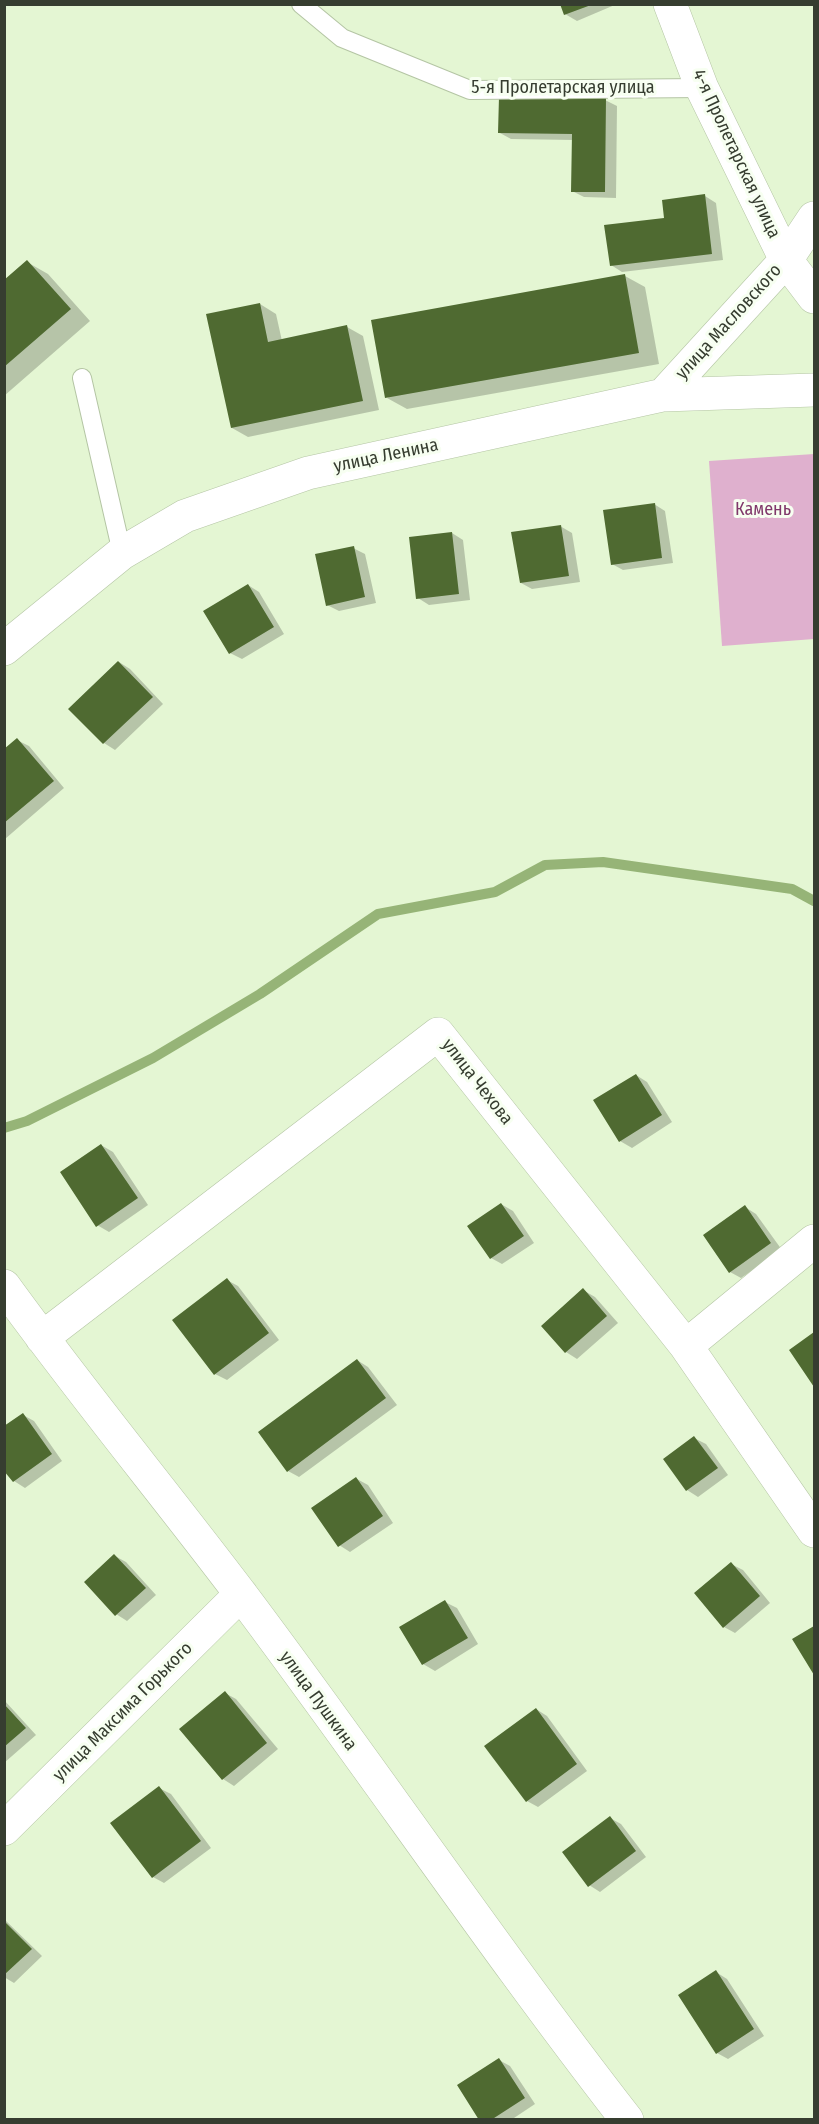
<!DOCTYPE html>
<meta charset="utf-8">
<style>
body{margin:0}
#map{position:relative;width:819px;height:2124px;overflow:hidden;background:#e4f6d3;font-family:"Fira Sans Condensed",sans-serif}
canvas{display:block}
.frame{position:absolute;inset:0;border:6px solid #363d30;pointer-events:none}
</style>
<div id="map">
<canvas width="819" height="2124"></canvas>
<div class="frame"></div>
</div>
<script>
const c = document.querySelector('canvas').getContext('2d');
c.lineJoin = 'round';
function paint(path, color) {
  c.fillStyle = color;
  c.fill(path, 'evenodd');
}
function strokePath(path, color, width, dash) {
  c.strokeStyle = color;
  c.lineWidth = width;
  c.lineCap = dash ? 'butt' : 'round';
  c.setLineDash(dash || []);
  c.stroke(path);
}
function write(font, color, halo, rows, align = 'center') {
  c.font = font + ' "Fira Sans Condensed",sans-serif';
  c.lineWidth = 6;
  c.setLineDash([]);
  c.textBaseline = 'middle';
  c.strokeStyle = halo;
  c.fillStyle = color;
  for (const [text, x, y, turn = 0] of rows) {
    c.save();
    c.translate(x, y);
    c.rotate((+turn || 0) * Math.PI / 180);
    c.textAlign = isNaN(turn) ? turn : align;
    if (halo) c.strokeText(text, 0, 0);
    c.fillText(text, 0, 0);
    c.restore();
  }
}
paint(new Path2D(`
 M 814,454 L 814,639 L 722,646 L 709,461 Z`), '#dfb0ce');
paint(new Path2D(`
 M 561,4 L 617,4 L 577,21 L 565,14 Z
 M 605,100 L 617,106 L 616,198 L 584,197 L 572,191 L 573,140 L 511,139 L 500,133 Z
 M 705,196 L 716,203 L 723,260 L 622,272 L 611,265 L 666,219 Z
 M 27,262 L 48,274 L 90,321 L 4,396 L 4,282 Z
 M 625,276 L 645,287 L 659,364 L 407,409 L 387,398 Z
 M 260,304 L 276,314 L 282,341 L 347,327 L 363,336 L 379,410 L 248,437 L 232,428 Z
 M 654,504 L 665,511 L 673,563 L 623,570 L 612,564 Z
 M 560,526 L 572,533 L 580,582 L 532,589 L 521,583 Z
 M 452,533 L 463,540 L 470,600 L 429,605 L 418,598 Z
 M 353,548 L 365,554 L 376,603 L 339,611 L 327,605 Z
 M 248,585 L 259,592 L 284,634 L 242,659 L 230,653 Z
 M 119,662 L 130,669 L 163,704 L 115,750 L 104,743 Z
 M 17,740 L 29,746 L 64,788 L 5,839 L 4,751 Z
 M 636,1075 L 647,1082 L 672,1122 L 632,1148 L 620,1141 Z
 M 101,1145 L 113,1152 L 148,1205 L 109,1232 L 97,1225 Z
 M 501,1204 L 513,1211 L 534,1243 L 502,1264 L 491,1258 Z
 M 745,1207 L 756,1214 L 782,1250 L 741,1278 L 730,1272 Z
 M 227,1280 L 238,1286 L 279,1340 L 227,1380 L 215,1374 Z
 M 583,1290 L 595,1297 L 618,1323 L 577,1359 L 566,1352 Z
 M 814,1334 L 814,1385 L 791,1350 Z
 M 357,1360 L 368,1367 L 397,1405 L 299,1477 L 288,1471 Z
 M 23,1415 L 34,1421 L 62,1461 L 25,1488 L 14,1481 Z
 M 694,1438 L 706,1444 L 728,1475 L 698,1497 L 687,1490 Z
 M 357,1479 L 368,1485 L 393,1523 L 350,1552 L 339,1545 Z
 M 115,1556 L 126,1562 L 156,1595 L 127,1621 L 116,1614 Z
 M 731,1564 L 743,1570 L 770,1603 L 735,1633 L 724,1627 Z
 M 445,1602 L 457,1608 L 478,1644 L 435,1671 L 423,1664 L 402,1628 Z
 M 814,1627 L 814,1672 L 795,1639 Z
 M 225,1693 L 236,1699 L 278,1749 L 234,1786 L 223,1779 Z
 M 4,1700 L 36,1735 L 4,1763 Z
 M 536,1709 L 547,1716 L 587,1771 L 538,1807 L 527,1801 Z
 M 159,1788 L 171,1794 L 211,1848 L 164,1883 L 153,1877 Z
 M 610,1818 L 621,1824 L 646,1857 L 600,1892 L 589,1885 Z
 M 4,1919 L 42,1956 L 14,1983 L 4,1977 Z
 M 716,1972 L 727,1979 L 764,2036 L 728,2059 L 717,2053 Z
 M 499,2060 L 510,2066 L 535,2104 L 511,2120 L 480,2120 Z`), '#0003');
strokePath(new Path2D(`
 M 4,1128 L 27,1121 L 153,1058 L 260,994 L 378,914 L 495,892 L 545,865 L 603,862 L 792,889 L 814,901`), '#96b477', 10);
paint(new Path2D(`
 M 560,4 L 591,4 L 591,5 L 564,15 Z
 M 499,97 L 606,98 L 605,192 L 571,192 L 572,134 L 498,133 Z
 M 705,194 L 712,254 L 610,266 L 604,225 L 664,218 L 662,200 Z
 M 27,260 L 71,309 L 4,367 L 4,280 Z
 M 625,274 L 639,353 L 385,398 L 371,320 Z
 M 260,303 L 268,342 L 347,325 L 363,401 L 231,428 L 206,314 Z
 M 655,503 L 662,558 L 611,565 L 603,510 Z
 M 561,525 L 569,576 L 520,583 L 511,532 Z
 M 452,532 L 459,594 L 416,599 L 409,537 Z
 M 354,546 L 365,597 L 326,606 L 315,554 Z
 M 248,584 L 274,627 L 229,654 L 203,611 Z
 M 118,661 L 153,697 L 103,744 L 68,709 Z
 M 17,738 L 54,781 L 4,823 L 4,749 Z
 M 636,1074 L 662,1115 L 619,1142 L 593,1100 Z
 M 101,1144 L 138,1198 L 96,1227 L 60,1172 Z
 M 501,1203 L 524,1236 L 490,1259 L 467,1226 Z
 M 745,1205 L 771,1243 L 729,1273 L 703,1235 Z
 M 227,1278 L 269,1333 L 214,1375 L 172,1320 Z
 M 583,1288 L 607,1316 L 565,1353 L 541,1326 Z
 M 814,1332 L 814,1387 L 789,1350 Z
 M 357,1359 L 386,1398 L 287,1472 L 258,1432 Z
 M 23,1413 L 52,1454 L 13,1482 L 4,1471 L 4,1426 Z
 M 694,1436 L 718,1468 L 686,1491 L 663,1459 Z
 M 356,1477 L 383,1516 L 338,1547 L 311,1508 Z
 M 114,1554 L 146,1588 L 115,1616 L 84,1582 Z
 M 731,1562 L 760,1596 L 723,1628 L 694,1593 Z
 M 445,1600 L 468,1638 L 422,1665 L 399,1627 Z
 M 814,1626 L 814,1675 L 792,1639 Z
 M 225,1691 L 267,1743 L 222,1780 L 179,1729 Z
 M 4,1704 L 26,1728 L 4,1747 Z
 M 536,1708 L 577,1764 L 526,1802 L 484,1746 Z
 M 159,1786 L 201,1841 L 152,1878 L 110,1823 Z
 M 610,1816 L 636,1851 L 588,1887 L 562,1852 Z
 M 4,1921 L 32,1949 L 4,1975 Z
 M 716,1970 L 754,2029 L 716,2054 L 678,1995 Z
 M 499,2058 L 525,2098 L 491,2120 L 479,2120 L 457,2085 Z`), '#4f6a31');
const lane = new Path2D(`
 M 301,4 L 342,38 L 470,90 L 702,88
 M 82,378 L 122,553`);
const street = new Path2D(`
 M 670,4 L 702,88 L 786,260 L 814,297
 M 663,395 L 786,260 L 814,218
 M 4,649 L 122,553 L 185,516 L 308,473 L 663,395 L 814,390
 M 4,1286 C 80,1391 162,1490 240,1593 C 371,1767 493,1948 627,2120
 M 42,1338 L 438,1034 L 686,1346 L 814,1531
 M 686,1346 L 814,1241
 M 4,1829 L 241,1594`);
strokePath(lane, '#b4c5a4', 20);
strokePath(street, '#b4c5a4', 34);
strokePath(lane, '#fff', 18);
strokePath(street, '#fff', 33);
write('18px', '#363d30', '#f7fff1', [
 ["5-я Пролетарская улица",563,88],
 ["4-я Пролетарская улица",736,154,65],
 ["улица Масловского",729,322,-48],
 ["улица Ленина",386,456,-12],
 ["улица Чехова",477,1082,52],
 ["улица Пушкина",318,1701,54],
 ["улица Максима Горького",123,1712,-45]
]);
write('18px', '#80386b', '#f7fff1', [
 ["Камень",763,510]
]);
</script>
